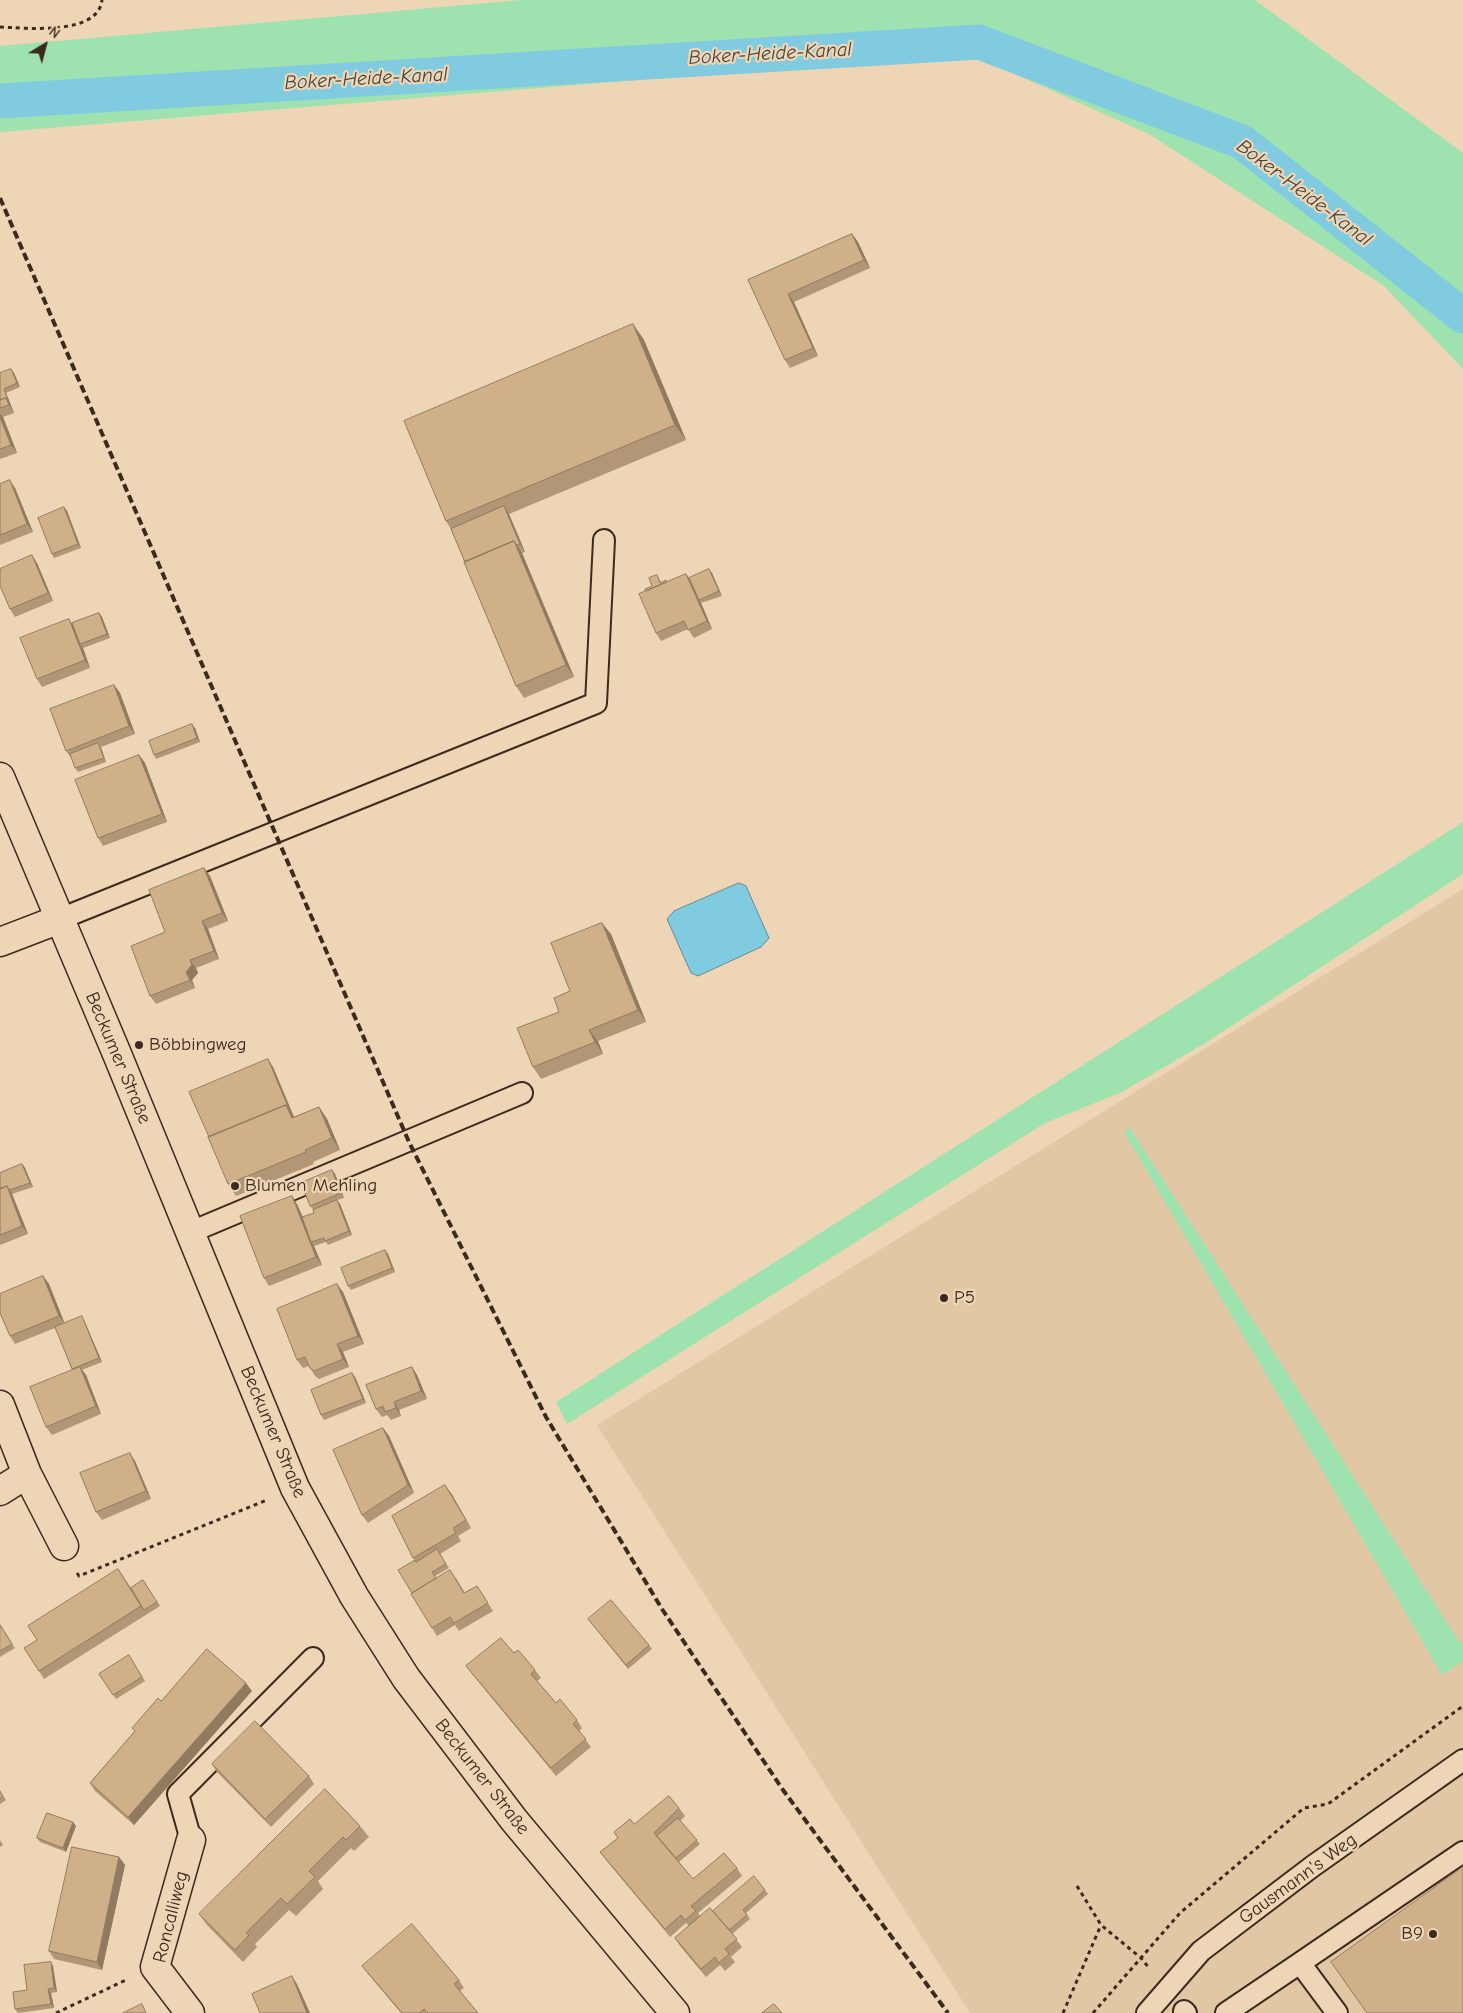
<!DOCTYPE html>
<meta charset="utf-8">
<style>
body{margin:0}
#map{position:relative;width:1463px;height:2013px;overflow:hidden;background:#eed5b6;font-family:"Comic Neue",sans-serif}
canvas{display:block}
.north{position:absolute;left:20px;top:20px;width:50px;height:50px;-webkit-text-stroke:4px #eed5b6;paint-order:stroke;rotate:37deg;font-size:14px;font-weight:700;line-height:20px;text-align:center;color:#3b2a1e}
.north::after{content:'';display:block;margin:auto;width:18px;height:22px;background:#3b2a1e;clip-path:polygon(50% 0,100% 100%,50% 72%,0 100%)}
</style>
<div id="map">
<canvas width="1463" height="2013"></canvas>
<div class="north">N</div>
</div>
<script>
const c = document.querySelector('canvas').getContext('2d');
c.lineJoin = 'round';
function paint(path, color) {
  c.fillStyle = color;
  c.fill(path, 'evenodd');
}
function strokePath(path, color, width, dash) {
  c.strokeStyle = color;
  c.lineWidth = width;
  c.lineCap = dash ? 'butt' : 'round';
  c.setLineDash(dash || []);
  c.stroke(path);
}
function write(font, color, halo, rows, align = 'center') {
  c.font = font + ' "Comic Neue",sans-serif';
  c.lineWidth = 4.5;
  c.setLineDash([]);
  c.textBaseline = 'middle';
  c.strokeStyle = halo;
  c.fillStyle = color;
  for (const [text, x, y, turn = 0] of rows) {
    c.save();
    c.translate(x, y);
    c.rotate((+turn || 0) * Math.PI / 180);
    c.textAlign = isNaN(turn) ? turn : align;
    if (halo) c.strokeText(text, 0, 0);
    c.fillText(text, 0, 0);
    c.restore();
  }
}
paint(new Path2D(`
 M 1463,889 L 1463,2013 L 970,2013 L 597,1425 Z`), '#e2c7a5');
paint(new Path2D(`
 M 521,0 L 1255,0 L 1463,153 L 1463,369 L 1384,286 L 1149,134 L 968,53 L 0,132 L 0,46 Z
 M 1463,822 L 1463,874 L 1207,1042 L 1122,1092 L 1045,1123 L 567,1424 L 556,1402 Z
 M 1130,1128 L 1460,1643 L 1463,1642 L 1463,1661 L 1442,1675 L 1124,1132 Z`), '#9ee3af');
const water = new Path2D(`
 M 739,883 L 746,886 L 769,938 L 761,947 L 698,976 L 691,973 L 667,919 L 674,911 Z`);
paint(water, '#80cbe0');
strokePath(water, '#648b92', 1);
strokePath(new Path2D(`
 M 0,101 L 979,42 L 1242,142 L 1463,316`), '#80cbe0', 35);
const lane = new Path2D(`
 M 60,919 L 596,703 L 604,540
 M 191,1232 L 522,1093
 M 191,1840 L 178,1794 L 313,1658
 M 1184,2011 L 1186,2013
 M 1147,2013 L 1201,1951 L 1313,1866 L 1463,1760
 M 1226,2013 L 1300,1963
 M 1337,2013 L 1300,1963 L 1463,1852`);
const street = new Path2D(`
 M 0,942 L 60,919
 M 0,1405 L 27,1474 L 0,1491
 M 27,1474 L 64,1546
 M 190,2013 L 155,1967 L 191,1840`);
const secondary = new Path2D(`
 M 0,777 L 117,1054 L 295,1488 L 354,1596 L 406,1678 L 514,1820 L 675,2013`);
strokePath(lane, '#3b2a1e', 24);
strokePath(street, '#3b2a1e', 31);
strokePath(secondary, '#3b2a1e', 31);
strokePath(new Path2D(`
 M 0,27 C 26,28 98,36 102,0
 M 77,1573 L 79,1576 L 267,1500
 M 1077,1886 L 1101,1925 L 1141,1958 L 1149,1968
 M 56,2013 L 128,1979
 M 1063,2013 L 1101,1925
 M 1093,2013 L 1180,1913 L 1304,1808 L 1328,1804 L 1463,1706`), '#3b2a1e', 3, [4, 4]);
strokePath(lane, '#eed5b6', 20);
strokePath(street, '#eed5b6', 28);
strokePath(secondary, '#eed5b6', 28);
strokePath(new Path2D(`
 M 0,198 L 409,1142 L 546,1417 L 662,1609 L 783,1790 L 948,2013`), '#3b2a1e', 4, [8, 4]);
paint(new Path2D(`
 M 852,234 L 858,242 L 870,268 L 794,302 L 818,356 L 790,368 L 785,360 L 748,280 Z
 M 633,324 L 644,340 L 686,440 L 509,514 L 525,552 L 522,553 L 574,677 L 524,698 L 516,686 L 451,529 L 446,521 Z
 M 0,373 L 14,373 L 20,387 L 6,393 L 14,413 L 3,417 L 17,453 L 0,459 Z
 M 0,484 L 15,488 L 33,532 L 0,545 Z
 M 64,507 L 67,511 L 81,548 L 54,558 L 52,554 Z
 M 37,563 L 53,601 L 15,617 L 10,609 Z
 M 712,573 L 722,596 L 701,603 L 712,629 L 694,638 L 688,629 L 661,641 L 656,633 L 646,591 L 652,586 L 657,575 L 661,582 L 667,582 L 686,574 L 689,578 Z
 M 99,613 L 102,617 L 110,638 L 83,648 L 90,668 L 42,687 L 37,679 L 72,623 Z
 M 114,685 L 120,693 L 135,734 L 101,747 L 106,762 L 78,772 L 75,768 L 72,759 L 66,751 Z
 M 195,728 L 200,742 L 156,759 L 154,755 Z
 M 139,755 L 145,763 L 167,822 L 103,846 L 98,838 Z
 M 210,876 L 228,921 L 208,929 L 219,959 L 196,968 L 198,973 L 192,980 L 195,988 L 156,1004 L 150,996 L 165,932 Z
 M 611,934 L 646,1022 L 598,1041 L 603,1054 L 541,1079 L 533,1067 L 559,1012 Z
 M 273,1067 L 294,1117 L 319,1107 L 327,1119 L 340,1150 L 313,1162 L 314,1164 L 236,1196 L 228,1184 Z
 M 22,1164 L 25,1168 L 33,1187 L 12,1194 L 28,1234 L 0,1245 L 0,1189 Z
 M 332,1170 L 335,1174 L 344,1198 L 337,1200 L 340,1204 L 352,1235 L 328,1245 L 326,1242 L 314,1246 L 322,1265 L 269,1286 L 264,1278 L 297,1204 L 303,1217 L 314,1213 L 313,1209 L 310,1206 Z
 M 385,1250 L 388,1254 L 395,1272 L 351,1290 L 348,1286 Z
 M 43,1276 L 49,1284 L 64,1323 L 84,1320 L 102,1362 L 82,1370 L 86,1375 L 101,1414 L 52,1435 L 46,1427 L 73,1370 L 55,1328 L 15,1344 L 10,1336 Z
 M 343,1292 L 364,1344 L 343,1352 L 349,1367 L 319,1379 L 315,1376 L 309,1366 L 303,1368 L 297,1360 Z
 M 412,1367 L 417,1375 L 427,1399 L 399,1410 L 401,1416 L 391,1420 L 387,1415 L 382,1417 L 376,1409 Z
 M 355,1377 L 366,1403 L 324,1420 L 321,1415 Z
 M 383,1428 L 389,1436 L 414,1493 L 368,1523 L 362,1515 Z
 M 135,1461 L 151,1499 L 102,1520 L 96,1512 Z
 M 451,1493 L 471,1528 L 458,1536 L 461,1541 L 440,1554 L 449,1568 L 435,1576 L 436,1578 L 456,1578 L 465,1593 L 477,1586 L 493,1611 L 459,1631 L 455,1625 L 437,1636 L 432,1628 L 412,1593 L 415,1560 L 413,1558 Z
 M 118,1569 L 131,1588 L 143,1580 L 160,1606 L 44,1679 L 39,1671 L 37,1640 Z
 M 588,1619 L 649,1645 L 652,1649 L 628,1669 Z
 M 0,1624 L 15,1648 L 0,1657 Z
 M 514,1653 L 535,1670 L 541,1678 L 537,1681 L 556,1703 L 577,1720 L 582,1728 L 579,1731 L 591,1747 L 556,1776 L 472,1674 L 466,1666 Z
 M 129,1655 L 145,1681 L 116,1699 L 99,1674 Z
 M 252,1691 L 134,1825 L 95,1791 L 90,1783 L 135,1731 L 132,1728 L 161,1701 Z
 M 212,1764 L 309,1776 L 314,1784 L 271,1827 L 217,1772 Z
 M 0,1791 L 6,1800 L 0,1804 Z
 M 679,1808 L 685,1816 L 680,1821 L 700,1844 L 679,1862 L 693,1879 L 737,1868 L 742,1876 L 698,1913 L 700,1916 L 765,1890 L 768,1894 L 746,1913 L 750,1919 L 732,1934 L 742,1947 L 731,1957 L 735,1962 L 725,1971 L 720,1965 L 706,1977 L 680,1946 L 675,1938 L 689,1926 L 686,1923 L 670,1937 L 606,1860 L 600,1852 L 618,1838 L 614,1832 L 634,1824 Z
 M 76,1826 L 66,1852 L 40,1842 L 37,1838 Z
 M 360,1826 L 369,1837 L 354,1851 L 351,1848 L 318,1881 L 323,1889 L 296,1916 L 289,1910 L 255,1944 L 257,1947 L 243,1962 L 207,1925 L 199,1914 Z
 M 0,1840 L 3,1845 L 0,1847 Z
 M 119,1857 L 125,1865 L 102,1970 L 54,1959 L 49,1951 Z
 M 51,1962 L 53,1966 L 57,1992 L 51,1993 L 54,2008 L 18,2013 L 15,2009 L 27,1990 Z
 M 362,1966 L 459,1980 L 464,1988 L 460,1991 L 478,2013 L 401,2013 L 368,1974 Z`), '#b29776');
paint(new Path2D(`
 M 852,234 L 858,242 L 870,268 L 864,260 Z
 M 788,294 L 794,302 L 818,356 L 813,348 Z
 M 633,324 L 644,340 L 686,440 L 675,425 Z
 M 11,369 L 14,373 L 20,387 L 17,383 Z
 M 4,389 L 6,393 L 14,413 L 9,405 Z
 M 0,414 L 3,417 L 17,453 L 11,445 L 0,417 Z
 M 10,480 L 15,488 L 33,532 L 27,524 Z
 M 504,506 L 509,514 L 525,552 L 520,544 Z
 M 64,507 L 67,511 L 81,548 L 78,544 Z
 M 514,541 L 522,553 L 574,677 L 566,665 Z
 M 32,555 L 37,563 L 53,601 L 48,593 Z
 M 709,569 L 712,573 L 722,596 L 719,591 Z
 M 686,574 L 692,582 L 699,600 L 701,603 L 712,629 L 707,621 Z
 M 99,613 L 102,617 L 110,638 L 107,634 Z
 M 69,619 L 74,627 L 80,644 L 83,648 L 90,668 L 85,660 Z
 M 114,685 L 120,693 L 135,734 L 129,726 Z
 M 192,724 L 195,728 L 200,742 L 197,738 Z
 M 98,743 L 101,748 L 106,762 L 104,758 Z
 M 139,755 L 145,763 L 167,822 L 162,814 Z
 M 204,868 L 210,876 L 228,921 L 222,913 Z
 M 202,921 L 208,929 L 219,959 L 214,951 Z
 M 602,923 L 611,934 L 646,1022 L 638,1010 Z
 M 190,960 L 196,968 L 198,973 L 192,980 L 195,988 L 190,980 L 186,972 Z
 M 589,1030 L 598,1041 L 603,1054 L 595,1042 Z
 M 268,1059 L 273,1067 L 294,1117 L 289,1109 Z
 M 286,1105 L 294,1117 L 300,1130 L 292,1118 Z
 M 319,1107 L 327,1119 L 340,1150 L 332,1138 Z
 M 22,1164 L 25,1168 L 33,1187 L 30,1183 Z
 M 332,1170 L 335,1174 L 344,1198 L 341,1193 Z
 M 7,1186 L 12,1194 L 28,1234 L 22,1226 Z
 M 292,1196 L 297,1204 L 312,1242 L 311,1242 L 314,1246 L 322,1265 L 316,1257 Z
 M 337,1200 L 340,1204 L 352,1235 L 349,1231 Z
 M 385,1250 L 388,1254 L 395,1272 L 392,1268 Z
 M 43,1276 L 49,1284 L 65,1324 L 59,1316 Z
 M 337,1284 L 343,1292 L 364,1344 L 358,1336 Z
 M 82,1316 L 84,1320 L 102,1362 L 99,1358 Z
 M 337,1344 L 343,1352 L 349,1367 L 343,1359 Z
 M 80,1367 L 86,1375 L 101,1414 L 96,1406 Z
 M 412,1367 L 417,1375 L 427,1399 L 421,1391 Z
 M 352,1373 L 355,1377 L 366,1403 L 363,1399 Z
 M 394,1402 L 399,1410 L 401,1416 L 396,1408 Z
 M 383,1428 L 389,1436 L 414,1493 L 408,1485 Z
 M 130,1453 L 135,1461 L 151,1499 L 146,1491 Z
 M 445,1485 L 451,1493 L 471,1528 L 466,1520 Z
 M 246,1683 L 252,1691 L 134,1825 L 128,1817 Z
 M 73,1822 L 76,1826 L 66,1852 L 63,1848 Z
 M 119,1857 L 125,1865 L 102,1970 L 97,1962 Z
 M 51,1962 L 53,1966 L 57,1992 L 54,1988 Z
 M 292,1976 L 297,1984 L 310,2013 L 307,2013 Z
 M 48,1989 L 51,1993 L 54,2008 L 51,2004 Z`), '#917b60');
const building = new Path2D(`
 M 852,234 L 864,260 L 788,294 L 813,348 L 785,360 L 748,280 Z
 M 633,324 L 675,425 L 446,521 L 404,421 Z
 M 11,369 L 17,383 L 4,389 L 9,402 L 6,398 L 0,400 L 0,373 Z
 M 6,398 L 9,405 L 0,408 L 0,400 Z
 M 0,417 L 11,445 L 0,449 Z
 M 10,480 L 27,524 L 0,535 L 0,484 Z
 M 504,506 L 520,544 L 516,545 L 514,541 L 465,562 L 451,529 Z
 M 64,507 L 78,544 L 52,554 L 38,518 Z
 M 514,541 L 566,665 L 516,686 L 464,562 Z
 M 32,555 L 48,593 L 10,609 L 0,586 L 0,569 Z
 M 709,569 L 719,591 L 699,600 L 689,578 Z
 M 686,574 L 707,621 L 688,630 L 684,621 L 656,633 L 639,594 Z
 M 657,575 L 660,583 L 666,580 L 667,582 L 646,591 L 645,589 L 652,586 L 649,578 Z
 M 99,613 L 107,634 L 80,644 L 72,623 Z
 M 69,619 L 85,660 L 37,679 L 20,638 Z
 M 114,685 L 129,726 L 66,751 L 50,709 Z
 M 192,724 L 197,738 L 154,755 L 149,741 Z
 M 98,743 L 104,758 L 75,768 L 70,754 Z
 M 139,755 L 162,814 L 98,838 L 75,780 Z
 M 204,868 L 222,913 L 202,921 L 214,951 L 190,960 L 192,965 L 186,972 L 190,980 L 150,996 L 131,946 L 165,932 L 149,890 Z
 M 602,923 L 638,1010 L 589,1030 L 595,1042 L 533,1067 L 517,1028 L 559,1012 L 554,998 L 570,991 L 551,943 Z
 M 268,1059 L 289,1109 L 286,1105 L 209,1137 L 189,1092 Z
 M 286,1105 L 292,1118 L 319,1107 L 332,1138 L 305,1150 L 306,1152 L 228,1184 L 208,1137 Z
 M 22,1164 L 30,1183 L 9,1190 L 7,1186 L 1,1189 L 0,1187 L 0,1173 Z
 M 332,1170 L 341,1193 L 310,1206 L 301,1183 Z
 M 7,1186 L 22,1226 L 0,1235 L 0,1189 Z
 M 292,1196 L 316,1257 L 264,1278 L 240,1216 Z
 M 337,1200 L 349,1231 L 325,1241 L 324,1238 L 311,1242 L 302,1217 L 314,1213 L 313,1210 Z
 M 385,1250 L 392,1268 L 348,1286 L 341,1268 Z
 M 43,1276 L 59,1316 L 10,1336 L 0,1313 L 0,1294 Z
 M 337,1284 L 358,1336 L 337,1344 L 343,1359 L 314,1371 L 310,1368 L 305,1357 L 297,1360 L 277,1309 Z
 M 82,1316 L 99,1358 L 72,1369 L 55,1327 Z
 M 80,1367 L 96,1406 L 46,1427 L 30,1387 Z
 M 412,1367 L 421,1391 L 394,1402 L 396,1408 L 385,1412 L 383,1406 L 376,1409 L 366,1385 Z
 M 352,1373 L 363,1399 L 321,1415 L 311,1390 Z
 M 383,1428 L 408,1485 L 362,1515 L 333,1450 Z
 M 130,1453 L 146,1491 L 96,1512 L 80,1473 Z
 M 445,1485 L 466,1520 L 453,1528 L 456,1533 L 413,1558 L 392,1516 Z
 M 437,1549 L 446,1564 L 432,1572 L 436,1578 L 412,1593 L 398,1570 L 415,1560 L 416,1562 Z
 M 118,1569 L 141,1606 L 39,1671 L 24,1648 L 37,1640 L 28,1626 Z
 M 450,1570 L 464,1593 L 477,1586 L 488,1603 L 454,1623 L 450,1617 L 432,1628 L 411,1594 Z
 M 143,1580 L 157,1602 L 144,1610 L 131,1588 Z
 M 611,1600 L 649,1645 L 626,1665 L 588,1619 Z
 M 0,1625 L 12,1644 L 0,1651 Z
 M 501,1638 L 514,1653 L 518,1650 L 526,1659 L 535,1670 L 531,1674 L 556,1703 L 560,1699 L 577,1720 L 573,1724 L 586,1739 L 551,1768 L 466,1666 Z
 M 207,1649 L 246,1683 L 128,1817 L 90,1783 L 135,1731 L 132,1728 L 158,1698 L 161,1701 Z
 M 129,1655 L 142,1677 L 113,1695 L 99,1674 Z
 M 255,1721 L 309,1776 L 265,1819 L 212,1764 Z
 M 325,1789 L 360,1826 L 346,1840 L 343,1837 L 309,1871 L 315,1877 L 287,1904 L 281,1898 L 246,1933 L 249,1935 L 235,1950 L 199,1914 Z
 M 0,1791 L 3,1796 L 0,1799 Z
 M 669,1796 L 679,1808 L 654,1833 L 693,1879 L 724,1853 L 737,1868 L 691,1906 L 696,1911 L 685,1920 L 681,1915 L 665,1929 L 600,1852 L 618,1838 L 614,1832 L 630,1819 L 634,1824 Z
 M 47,1813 L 73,1822 L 63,1848 L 37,1838 Z
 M 678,1818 L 697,1840 L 676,1858 L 657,1836 Z
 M 72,1847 L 119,1857 L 97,1962 L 49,1951 Z
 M 1463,1867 L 1463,2013 L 1367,2013 L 1331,1962 Z
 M 754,1876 L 765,1890 L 743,1910 L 747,1915 L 729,1930 L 713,1911 Z
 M 710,1908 L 737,1939 L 725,1949 L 729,1954 L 719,1963 L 715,1957 L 701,1969 L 675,1938 Z
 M 412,1924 L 459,1980 L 454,1984 L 478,2013 L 428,2013 L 424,2009 L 419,2013 L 402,2013 L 362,1966 Z
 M 51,1962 L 54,1988 L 48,1989 L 51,2004 L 15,2009 L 13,1992 L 27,1990 L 24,1965 Z
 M 292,1976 L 307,2013 L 260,2013 L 252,1994 Z
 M 142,2004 L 146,2013 L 123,2013 Z
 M 774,2004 L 782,2013 L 762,2013 Z`);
paint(building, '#cfb089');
strokePath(building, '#917b60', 1);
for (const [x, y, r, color] of [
 [139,1045,5,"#3b2a1e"],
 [235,1186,5,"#3b2a1e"],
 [944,1298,5,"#3b2a1e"],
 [1433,1934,5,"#3b2a1e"]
]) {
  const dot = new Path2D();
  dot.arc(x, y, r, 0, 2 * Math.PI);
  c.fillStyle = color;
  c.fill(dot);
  strokePath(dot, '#eed5b6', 2);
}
write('19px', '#3b2a1e', '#eed5b6', [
 ["Böbbingweg",149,1045],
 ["Blumen Mehling",245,1186],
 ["P5",954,1298],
 ["B9",1423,1934,"right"]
], 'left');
write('19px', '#3b2a1e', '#eed5b6', [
 ["Beckumer Straße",118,1058,67],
 ["Beckumer Straße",273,1432,67],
 ["Beckumer Straße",482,1777,52],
 ["Gausmann's Weg",1298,1879,-36],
 ["Roncalliweg",171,1917,-76]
]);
write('italic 20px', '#45423b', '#eed5b6', [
 ["Boker-Heide-Kanal",770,54,-3],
 ["Boker-Heide-Kanal",366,79,-3],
 ["Boker-Heide-Kanal",1304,193,37]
]);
</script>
